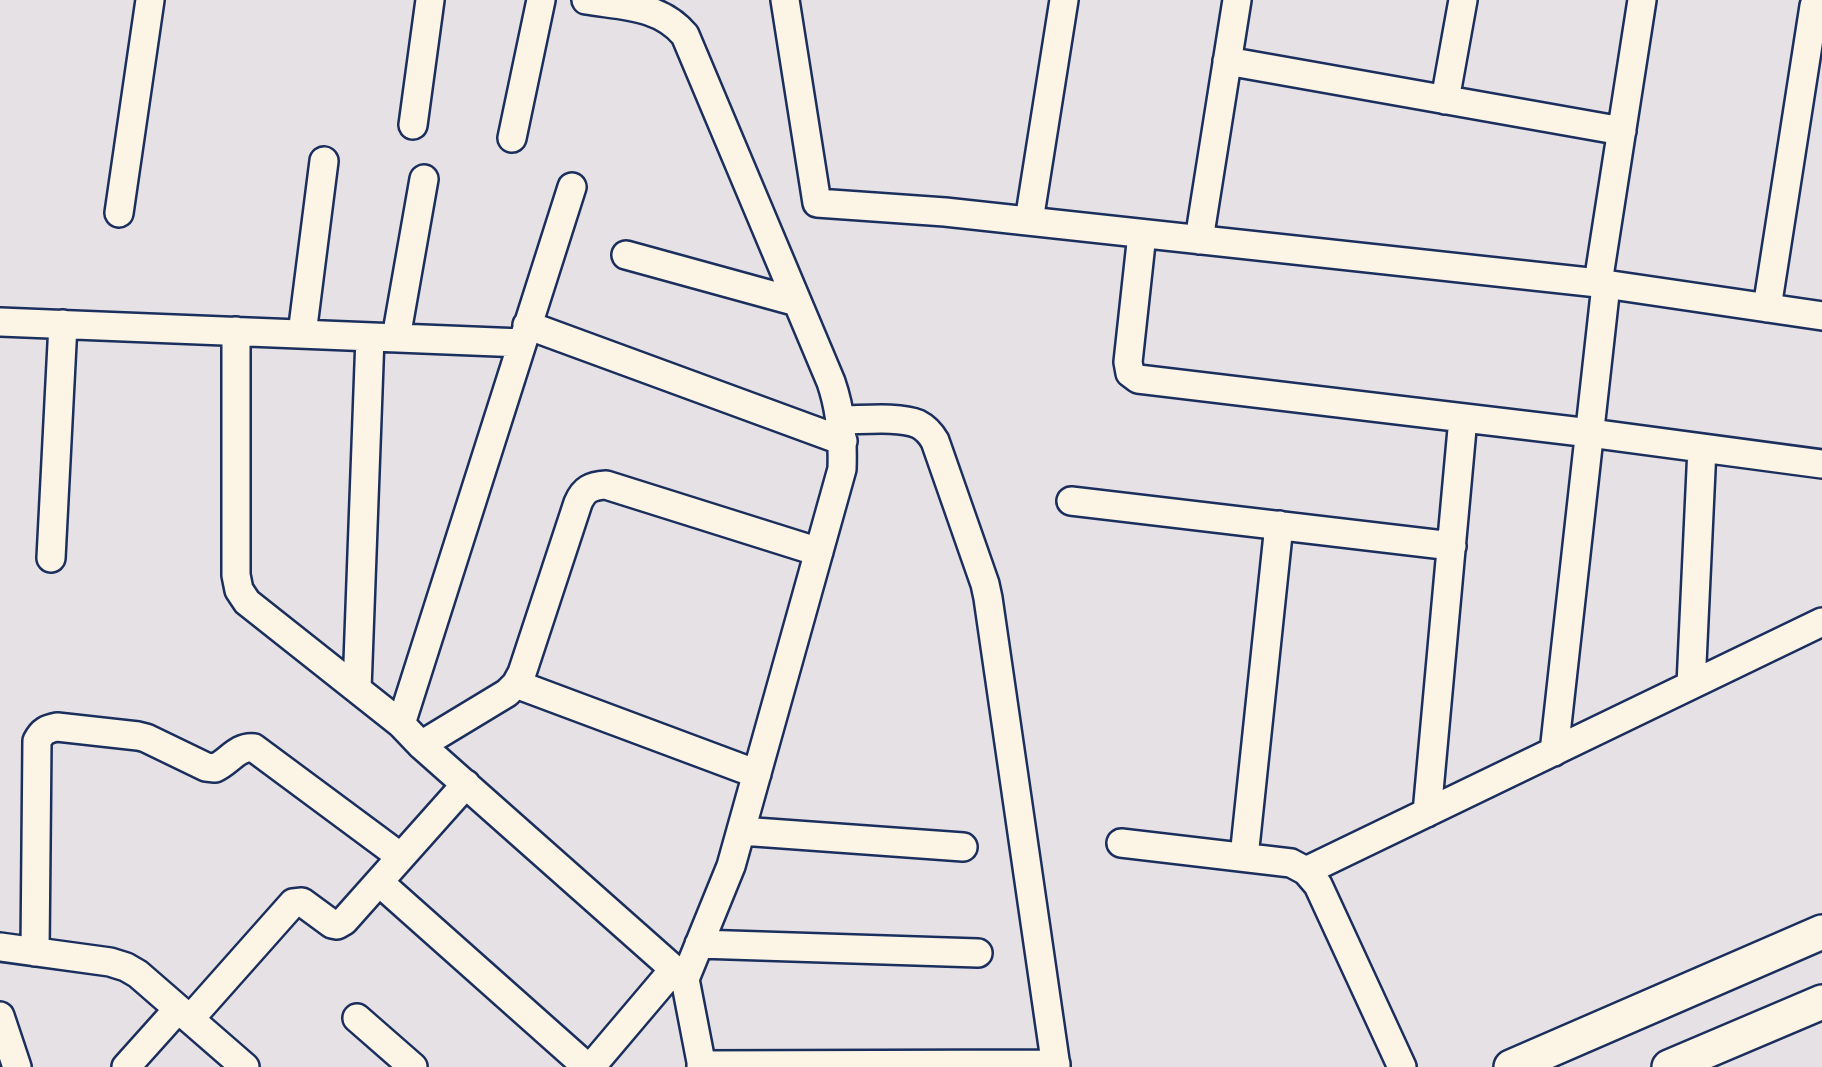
<!DOCTYPE html>
<style>
body{margin:0}
canvas{display:block;background:#e5e1e4}
</style>
<canvas width="1822" height="1067"></canvas>
<script>
const c = document.querySelector('canvas').getContext('2d');
c.lineJoin = 'round';
function strokePath(path, color, width, dash) {
  c.strokeStyle = color;
  c.lineWidth = width;
  c.lineCap = dash ? 'butt' : 'round';
  c.setLineDash(dash || []);
  c.stroke(path);
}
const street = new Path2D(`
 M 586,0 C 623,6 660,5 685,35 L 831,382 C 841,411 843,438 842,469 L 731,866 L 685,979 L 702,1067
 M 785,0 L 817,203 L 945,212 L 1598,283 L 1822,316
 M 1227,61 L 1622,131
 M 1445,100 L 1463,0
 M 413,125 L 430,0
 M 512,138 L 541,0
 M 119,213 L 150,0
 M 1029,221 L 1064,0
 M 1142,234 L 1128,362 L 1130,373 L 1138,379 L 1590,433 L 1822,464
 M 1199,240 L 1237,0
 M 626,255 L 797,302
 M 1598,283 L 1642,0
 M 1767,308 L 1814,6
 M 0,322 L 522,343
 M 527,325 L 843,441
 M 236,331 L 236,575 L 239,590 L 247,602 L 401,724 L 421,745 L 685,979
 M 302,334 L 324,161
 M 396,338 L 424,179
 M 841,420 C 863,420 899,416 918,424 C 926,428 931,434 935,441 L 985,584 L 988,598 L 1056,1067
 M 1071,501 L 1452,546
 M 51,558 L 63,324
 M 516,684 L 757,774
 M 1691,685 L 1702,448
 M 357,689 L 370,337
 M 401,724 L 572,187
 M 421,745 L 507,693 L 516,684 L 522,673 L 578,503 C 584,489 591,486 606,485 L 819,552
 M 1554,752 L 1606,285
 M 1427,813 L 1463,418
 M 741,831 L 963,847
 M 1121,843 L 1291,863 L 1306,871 L 1318,885 L 1402,1067
 M 1244,857 L 1279,525
 M 1306,871 L 1822,622
 M 379,882 L 587,1067
 M 699,944 L 978,953
 M 0,947 L 110,962 L 126,967 L 138,974 L 245,1067
 M 35,952 L 37,741 C 42,731 47,729 57,727 L 138,736 L 146,738 L 206,767 L 215,768 C 229,762 237,746 254,748 L 401,857
 M 0,1016 L 17,1067
 M 357,1018 L 413,1067
 M 190,1019 L 293,903 L 302,902 L 332,924 L 337,925 L 344,921 L 466,784
 M 701,1065 L 1056,1064
 M 126,1067 L 178,1009
 M 591,1067 L 674,969`);
const secondary = new Path2D(`
 M 1511,1067 L 1822,932
 M 1669,1067 L 1822,1002`);
strokePath(street, '#1b2f5e', 32);
strokePath(secondary, '#1b2f5e', 38);
strokePath(street, '#fcf5e5', 27);
strokePath(secondary, '#fcf5e5', 33);
</script>
